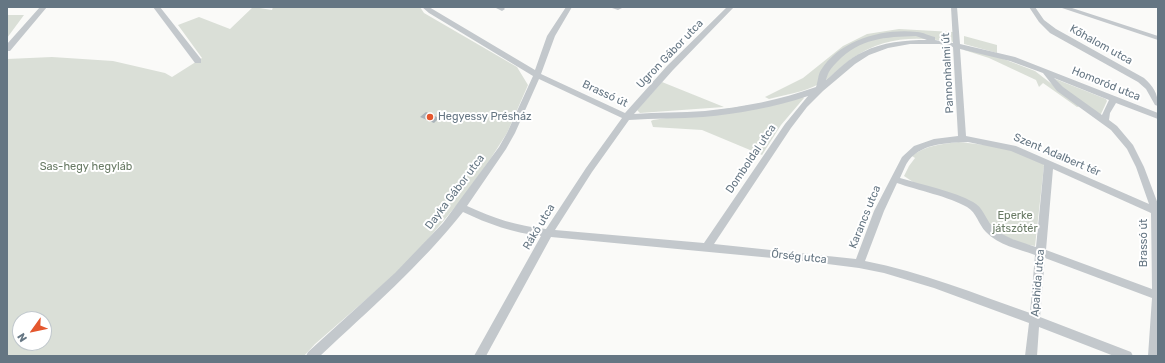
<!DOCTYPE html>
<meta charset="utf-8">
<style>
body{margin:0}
#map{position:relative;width:1165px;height:363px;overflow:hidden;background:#fafaf8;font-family:Rubik,sans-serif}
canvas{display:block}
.frame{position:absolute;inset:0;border:8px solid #657683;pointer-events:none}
.north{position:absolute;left:12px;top:311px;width:40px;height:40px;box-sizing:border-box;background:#fff;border:1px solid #c1c8cd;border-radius:50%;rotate:237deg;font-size:11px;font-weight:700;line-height:16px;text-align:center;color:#657683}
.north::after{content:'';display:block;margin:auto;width:14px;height:18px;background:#e4572e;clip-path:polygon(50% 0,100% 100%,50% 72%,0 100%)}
</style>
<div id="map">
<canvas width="1165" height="363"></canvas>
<div class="frame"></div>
<div class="north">N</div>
</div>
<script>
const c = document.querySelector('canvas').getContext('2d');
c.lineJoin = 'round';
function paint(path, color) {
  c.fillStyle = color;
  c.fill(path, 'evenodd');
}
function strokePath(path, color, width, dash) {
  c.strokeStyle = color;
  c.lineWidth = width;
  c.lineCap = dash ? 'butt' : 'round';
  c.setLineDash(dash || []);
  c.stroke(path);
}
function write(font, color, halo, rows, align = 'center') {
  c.font = font + ' Rubik,sans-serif';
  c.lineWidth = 4;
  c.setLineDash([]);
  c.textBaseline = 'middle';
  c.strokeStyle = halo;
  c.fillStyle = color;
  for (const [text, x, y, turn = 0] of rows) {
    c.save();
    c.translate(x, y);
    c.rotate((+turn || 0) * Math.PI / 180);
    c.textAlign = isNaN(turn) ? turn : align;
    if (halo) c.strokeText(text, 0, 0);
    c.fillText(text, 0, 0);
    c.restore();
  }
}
paint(new Path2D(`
 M 253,7 L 272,10 L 273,7 L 420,7 L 424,13 L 517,67 L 528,85 L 507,133 L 491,158 L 461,200 L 408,263 L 315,344 L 304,356 L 7,356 L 7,59 L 52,57 L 113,61 L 165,73 L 172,77 L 202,58 L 178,25 L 199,17 L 230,29 ZM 20,319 L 44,319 L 44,343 L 20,343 Z
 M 7,15 L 24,15 L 7,38 Z
 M 899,29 L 953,32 L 954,42 C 915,36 884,36 851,59 C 840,67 831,78 819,84 C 804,92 785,95 769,99 L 765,97 L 803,78 L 843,46 L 867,34 Z
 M 964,36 L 997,45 L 997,53 L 964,44 Z
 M 964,48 L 993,55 L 1035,71 L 1080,106 L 1077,107 L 1043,83 L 1039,87 L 1036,80 L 989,58 L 964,50 Z
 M 1053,78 L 1106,99 L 1107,101 L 1101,114 L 1098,114 L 1054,81 Z
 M 662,82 L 724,107 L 640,113 L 637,110 Z
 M 803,97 L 804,98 L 781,125 L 762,155 L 702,130 L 653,127 L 651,121 L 653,120 Z
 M 959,142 L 994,146 L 1013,150 L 1043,163 L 1044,166 L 1035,246 L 1023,244 L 995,232 L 980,211 L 916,184 L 904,176 L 909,166 L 915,158 L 912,156 C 926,145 942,144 959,142 Z`), '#dadfd7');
paint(new Path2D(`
 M 426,112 L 439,118 L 434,123 L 420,117 Z`), '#aab3b9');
paint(new Path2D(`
 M 40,7 L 47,7 L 10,51 L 7,51 L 7,44 Z
 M 153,7 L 160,7 L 201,59 L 201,63 L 195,63 Z
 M 422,7 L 429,7 L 535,70 L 547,36 L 566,7 L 572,7 L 555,36 L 541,74 L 625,113 L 667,66 L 727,7 L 734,7 L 673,70 L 634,114 C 657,112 681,113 705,111 C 743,107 780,100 816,87 C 818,82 818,74 821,70 C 840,40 883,28 917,32 C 923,32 929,36 935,37 L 935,40 L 953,43 L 951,7 L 957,7 L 960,44 L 1015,57 L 1158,113 L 1158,119 L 1116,103 L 1110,113 L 1109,120 L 1117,126 L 1133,145 L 1144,167 L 1158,204 L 1158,356 L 1148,356 L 1152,298 L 1045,258 L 1040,317 L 1131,352 L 1133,356 L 1114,356 L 1039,327 L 1037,356 L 1025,356 L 1029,323 L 934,288 L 884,273 L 859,268 L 804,261 L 551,237 L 486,356 L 474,356 L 541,236 C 514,233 488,224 463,212 C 421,265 369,310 320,356 L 306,356 L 308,352 L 395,273 L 443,223 L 499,147 L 507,133 L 533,76 L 429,13 ZM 916,36 L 927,40 C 906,40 882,42 863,52 C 849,58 838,70 826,80 C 828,72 831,68 837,62 C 860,38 885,37 916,36 ZM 910,44 L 940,44 L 953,47 L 958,136 L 934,139 L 914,146 L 902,157 L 874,211 L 856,259 L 714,244 L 791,128 L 807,107 L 823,91 L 855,64 L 869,55 L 888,48 ZM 960,49 L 1010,61 L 1043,73 L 1057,91 L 1111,130 L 1127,149 L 1136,167 L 1149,204 L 1016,146 L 966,136 ZM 1054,78 L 1109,100 L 1102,115 L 1063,87 ZM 539,79 L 622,118 L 586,168 L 546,229 C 517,226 493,218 467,206 L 506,149 L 515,133 ZM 808,96 L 785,124 L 704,243 L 555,230 L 592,172 L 629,120 C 654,118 679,119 703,117 C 737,114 776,107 808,96 ZM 968,142 L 1011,151 L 1044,165 L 1036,247 C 1022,242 1003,238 992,226 C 985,218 983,207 973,202 C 953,191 923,185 900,178 C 903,172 905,165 909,160 C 923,143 947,143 968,142 ZM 1053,169 L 1151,213 L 1152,289 L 1046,250 ZM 897,183 C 917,190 950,197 967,207 C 977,213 978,224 986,232 C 998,245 1019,249 1035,255 L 1030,313 C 976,294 921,272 865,261 L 884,211 Z
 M 494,7 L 503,7 L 505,9 L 502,11 Z
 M 609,7 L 624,7 L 618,10 Z
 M 1029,7 L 1035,7 L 1044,20 L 1056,29 L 1144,78 C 1153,86 1158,93 1158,106 L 1155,105 L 1146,89 L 1138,82 L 1050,33 L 1039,22 Z
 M 1059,7 L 1069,7 L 1158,36 L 1158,40 Z`), '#c3c8cc');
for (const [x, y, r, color] of [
 [430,117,4,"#e4572e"]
]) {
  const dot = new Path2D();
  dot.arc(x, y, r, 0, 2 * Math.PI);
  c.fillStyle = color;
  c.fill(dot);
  strokePath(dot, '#fff', 1.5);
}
write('11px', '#657683', '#fff', [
 ["Kőhalom utca",1101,45,29],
 ["Ugron Gábor utca",670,54,-46],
 ["Pannonhalmi út",948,73,-93],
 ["Homoród utca",1106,84,22],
 ["Brassó út",605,94,25],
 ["Szent Adalbert tér",1057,155,23],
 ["Domboldal utca",751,159,-56],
 ["Dayka Gábor utca",455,192,-53],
 ["Karancs utca",865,217,-68],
 ["Rákó utca",539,227,-59],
 ["Brassó út",1144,243,-90],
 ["Őrség utca",799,257,6],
 ["Apahida utca",1038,283,-85]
]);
write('11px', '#657683', '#fff', [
 ["Hegyessy Présház",438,117]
], 'left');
write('11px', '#687a64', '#fff', [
 ["Sas-hegy hegyláb",86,167],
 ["Eperke",1015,216],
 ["játszótér",1015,229]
]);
</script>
